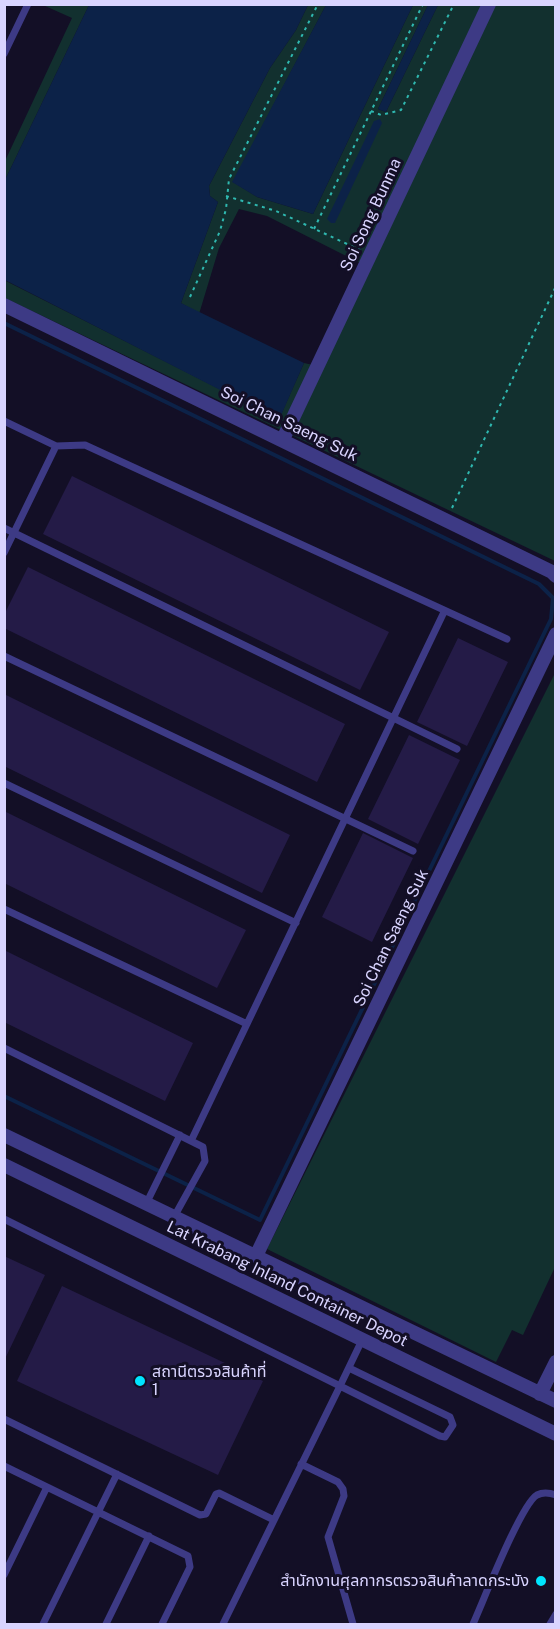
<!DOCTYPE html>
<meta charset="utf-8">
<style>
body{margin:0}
#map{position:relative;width:560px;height:1629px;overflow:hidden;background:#130f26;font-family:"Public Sans",sans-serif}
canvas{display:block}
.frame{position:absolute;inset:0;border:6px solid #d9d4ff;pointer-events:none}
</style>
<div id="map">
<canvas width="560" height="1629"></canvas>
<div class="frame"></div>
</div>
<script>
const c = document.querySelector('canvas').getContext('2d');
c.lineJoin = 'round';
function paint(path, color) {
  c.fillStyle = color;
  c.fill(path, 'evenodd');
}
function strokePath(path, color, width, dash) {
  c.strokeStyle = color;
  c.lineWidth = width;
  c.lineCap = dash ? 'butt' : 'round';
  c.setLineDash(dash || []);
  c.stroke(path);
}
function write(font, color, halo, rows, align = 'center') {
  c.font = font + ' "Public Sans","Noto Sans Thai",sans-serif';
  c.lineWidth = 6;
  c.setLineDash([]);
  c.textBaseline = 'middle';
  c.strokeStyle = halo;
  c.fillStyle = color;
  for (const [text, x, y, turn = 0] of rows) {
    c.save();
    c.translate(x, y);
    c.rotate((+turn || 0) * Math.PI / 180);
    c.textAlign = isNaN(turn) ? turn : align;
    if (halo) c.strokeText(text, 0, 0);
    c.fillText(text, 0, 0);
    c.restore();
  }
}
paint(new Path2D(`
 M 43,5 L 89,5 L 5,180 L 5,161 L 72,18 Z
 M 308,5 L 326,5 L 233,182 L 257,197 L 313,214 L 413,5 L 428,5 L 378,109 L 386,112 L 438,5 L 555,5 L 555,561 L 5,298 L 4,280 L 279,419 L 304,363 L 313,365 L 360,263 L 267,216 L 239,209 L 219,248 L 199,314 L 181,303 L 218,202 L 210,196 L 209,186 L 270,68 L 296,30 Z
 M 555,673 L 555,1267 L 523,1335 L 512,1330 L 496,1362 L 267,1249 Z`), '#12302f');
paint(new Path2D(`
 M 89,5 L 308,5 L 296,30 L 270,68 L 209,186 L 210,196 L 218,202 L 181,303 L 304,363 L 279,420 L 5,280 L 5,180 Z
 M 326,5 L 413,5 L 313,214 L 257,197 L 232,182 Z
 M 428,5 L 438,5 L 386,112 L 378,109 Z
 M 380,119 L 382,123 L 335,223 L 331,223 L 327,219 L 374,121 Z`), '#0c2248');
strokePath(new Path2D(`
 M 4,323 L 539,584 L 553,598 L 551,619 L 260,1220 L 4,1096`), '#0c2248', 4);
paint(new Path2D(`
 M 72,476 L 389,632 L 360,690 L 43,534 Z
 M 28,567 L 345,724 L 317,782 L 4,628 L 4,615 Z
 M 458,638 L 508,662 L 467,746 L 417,722 Z
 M 4,694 L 290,835 L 262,893 L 4,766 Z
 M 409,735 L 460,760 L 418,844 L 368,819 Z
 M 4,811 L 246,930 L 217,988 L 4,883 Z
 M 363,833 L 413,858 L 372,942 L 322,917 Z
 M 4,950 L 193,1043 L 165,1101 L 4,1022 Z
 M 4,1256 L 45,1275 L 4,1361 Z
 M 62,1286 L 263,1381 L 218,1475 L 17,1381 Z`), '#241b47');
strokePath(new Path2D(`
 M 371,111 L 381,115 L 401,110 L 454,4
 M 226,196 L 276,211 L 360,250
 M 314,229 L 423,4
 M 190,297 L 220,231 L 226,209 L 229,179 L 318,4
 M 452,508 L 556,286`), '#2fb8b0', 2, [3, 4.5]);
strokePath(new Path2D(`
 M 4,54 L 28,4
 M 4,421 L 56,446 L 85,445 L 507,639
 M 4,528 L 457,749
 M 4,553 L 56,446
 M 4,656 L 413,851
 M 4,783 L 296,923
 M 4,909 L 247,1024
 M 4,1048 L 203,1147 L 205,1161 L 174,1217
 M 191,1141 L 444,612
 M 146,1204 L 180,1135
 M 4,1219 L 340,1386 L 363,1338
 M 4,1419 L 200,1515 L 206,1514 L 216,1494 L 219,1493 L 274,1520
 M 301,1464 L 338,1482 L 343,1489 L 344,1496 L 328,1537 L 353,1624
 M 4,1466 L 188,1556 L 190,1567 L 162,1624
 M 4,1575 L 47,1487
 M 43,1624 L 117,1474
 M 106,1624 L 149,1536
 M 223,1624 L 340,1386 L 440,1436 L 445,1437 L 453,1425 L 450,1417 L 349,1368
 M 473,1624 C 483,1602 521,1504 537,1495 C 543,1492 550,1493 556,1495
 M 550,1624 L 556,1614`), '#3d3a85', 7);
strokePath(new Path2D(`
 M 4,305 L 552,572 L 556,576
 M 283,439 L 489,4
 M 4,1135 L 556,1401
 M 4,1165 L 556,1434
 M 256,1256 L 556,634
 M 540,1394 L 556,1362`), '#3d3a85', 14);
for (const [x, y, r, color] of [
 [140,1381,6,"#00e5ff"],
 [541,1581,6,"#00e5ff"]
]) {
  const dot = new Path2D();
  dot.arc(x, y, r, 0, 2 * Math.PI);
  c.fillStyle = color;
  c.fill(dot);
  strokePath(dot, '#130f26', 2);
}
write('16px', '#d9d4ff', '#130f26', [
 ["Soi Song Bunma",371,215,-65],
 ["Soi Chan Saeng Suk",289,424,26],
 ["Soi Chan Saeng Suk",391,938,-64],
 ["Lat Krabang Inland Container Depot",287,1284,26]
]);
write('16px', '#d9d4ff', '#130f26', [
 ["สถานีตรวจสินค้าที่",152,1372],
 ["1",152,1390],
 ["สำนักงานศุลกากรตรวจสินค้าลาดกระบัง",529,1581,"right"]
], 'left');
</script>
